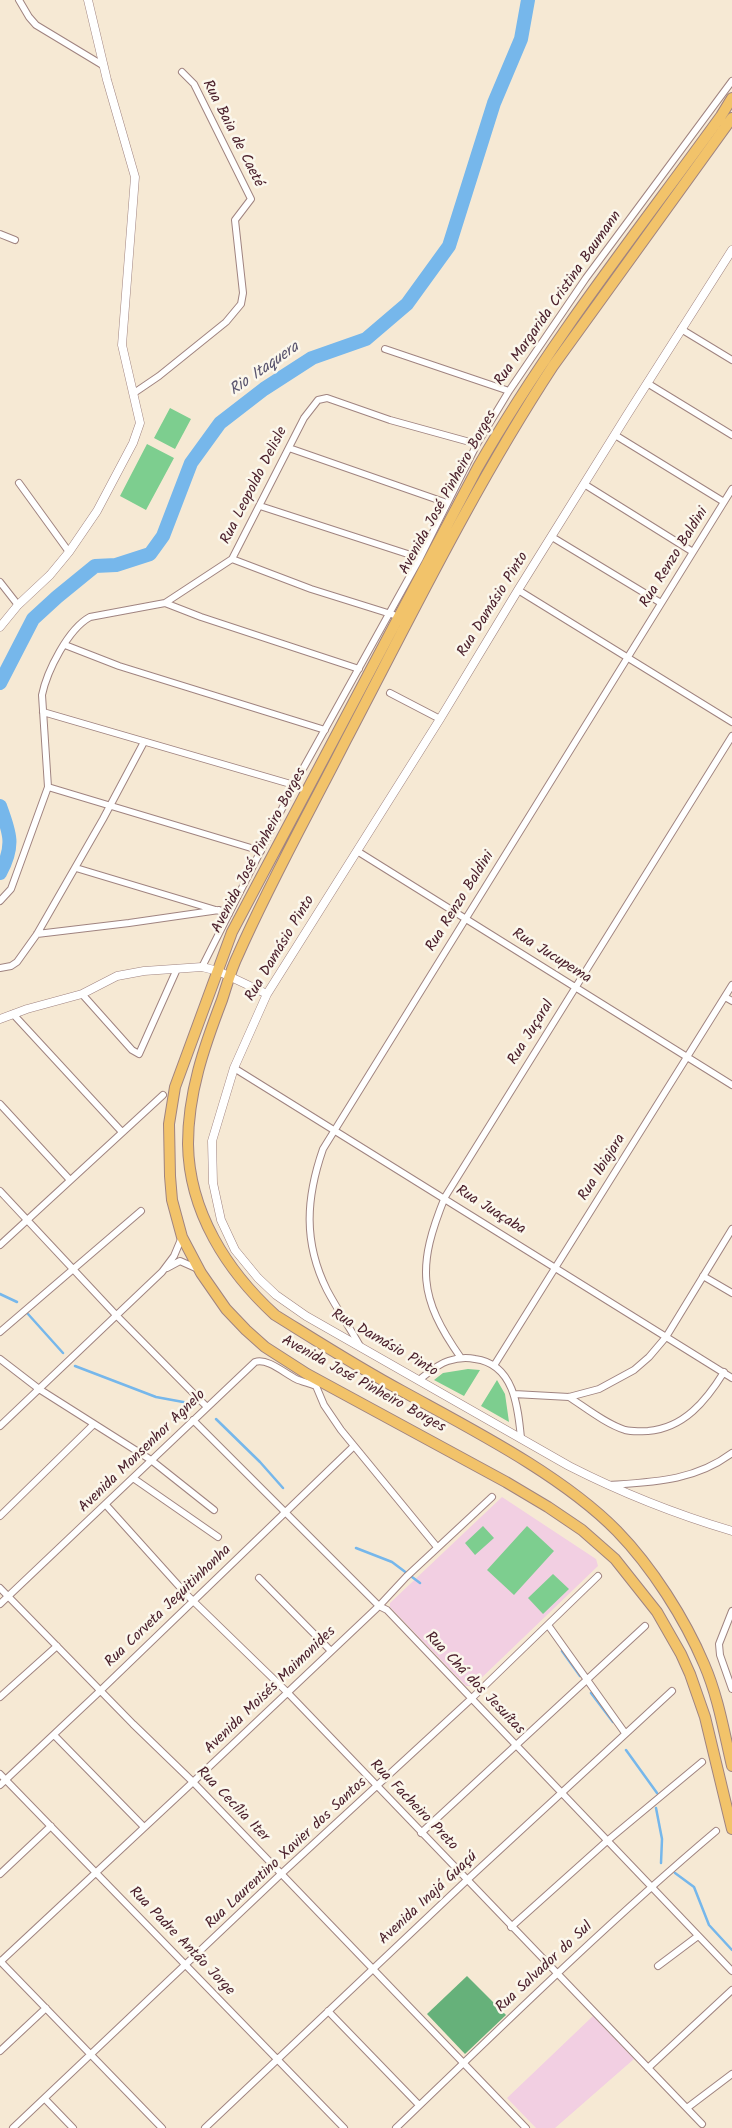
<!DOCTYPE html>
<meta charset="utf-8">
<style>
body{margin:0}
canvas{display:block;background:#f6e9d4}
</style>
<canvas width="732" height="2128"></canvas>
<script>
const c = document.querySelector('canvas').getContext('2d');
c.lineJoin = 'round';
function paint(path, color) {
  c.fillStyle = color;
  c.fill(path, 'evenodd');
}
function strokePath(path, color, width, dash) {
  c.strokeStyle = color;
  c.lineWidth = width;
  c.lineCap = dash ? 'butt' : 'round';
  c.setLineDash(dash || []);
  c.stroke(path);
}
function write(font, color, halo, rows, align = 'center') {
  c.font = font + ' Kalam,sans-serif';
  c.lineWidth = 5;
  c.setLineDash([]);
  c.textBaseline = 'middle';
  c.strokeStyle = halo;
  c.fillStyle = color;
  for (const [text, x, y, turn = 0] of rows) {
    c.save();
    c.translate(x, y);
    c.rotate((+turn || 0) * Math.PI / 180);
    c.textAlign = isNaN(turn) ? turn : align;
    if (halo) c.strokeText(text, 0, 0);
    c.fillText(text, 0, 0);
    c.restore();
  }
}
paint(new Path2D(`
 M 502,1497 L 596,1559 L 598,1566 L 473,1686 L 466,1686 L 390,1607 L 390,1603 Z
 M 593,2016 L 634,2059 L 555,2128 L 536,2128 L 507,2098 Z`), '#f2cfe2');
paint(new Path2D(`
 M 170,408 L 191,419 L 175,449 L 154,438 Z
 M 147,444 L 174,458 L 146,510 L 120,496 Z
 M 468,1369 L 480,1370 L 464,1396 L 434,1380 L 443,1373 Z
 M 497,1380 L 505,1394 L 509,1422 L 481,1406 Z
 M 483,1526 L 494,1538 L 475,1555 L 465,1543 Z
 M 527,1526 L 554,1551 L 514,1595 L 487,1570 Z
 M 553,1574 L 569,1589 L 543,1614 L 528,1598 Z`), '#7dce8f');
paint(new Path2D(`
 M 467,1976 L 506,2015 L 465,2054 L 427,2014 Z`), '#66b17a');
strokePath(new Path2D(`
 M 0,1294 L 17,1302
 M 28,1314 L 63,1353
 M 75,1366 L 156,1397 L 194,1404
 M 216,1419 L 260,1462 L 283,1488
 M 356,1548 L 392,1562 L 420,1583
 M 562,1651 L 580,1676
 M 591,1693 L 613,1722
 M 626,1750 L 657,1793
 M 656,1808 L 662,1839 L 661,1863
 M 675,1873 L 694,1887 L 709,1925 L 732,1950`), '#76b7eb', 2.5);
strokePath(new Path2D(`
 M 0,683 L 33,619 L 57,597 L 95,566 L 116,565 L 150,554 L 163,536 L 191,463 L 220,423 L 264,389 L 312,358 L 366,339 L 407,304 L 449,246 L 494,103 L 521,39 L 528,0
 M 0,806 C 10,833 15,846 0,873`), '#76b7eb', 14);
const minor = new Path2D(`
 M 19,0 L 29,17 L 36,25 L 104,66
 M 0,234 L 15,240
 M 681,329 L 732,360
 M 385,349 L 509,391
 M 647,383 L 732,435
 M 134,393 L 159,376 L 226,322 L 241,304 L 243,293 L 235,220 L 251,199 L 194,84 L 182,72
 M 615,435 L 724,502
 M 289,448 L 447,503
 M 19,483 L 69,552
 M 584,484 L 693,552
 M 260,506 L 420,558
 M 552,537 L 661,603
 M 232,559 L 311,589 L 394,615
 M 0,582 L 18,605
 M 518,590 L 732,722
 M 165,603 L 201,617 L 359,669
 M 65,645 L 119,666 L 325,730
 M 390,693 L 440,719
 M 43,712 L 294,785
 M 48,787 L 261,851
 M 357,851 L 732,1085
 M 76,868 L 229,914
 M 0,901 L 11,889 L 48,787 L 42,695 C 47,671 68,629 90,617 L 165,603 L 232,559 L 304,418 L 318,400 L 327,398 L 390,420 L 477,444
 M 37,934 L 129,923 L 219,910
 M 202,967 L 294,785 L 420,558 L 477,444 L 509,391 L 586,278 L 732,81
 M 0,968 L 11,966 L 17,962 L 37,934 L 103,819 L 144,742
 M 82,994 L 132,1050 L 139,1054 L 177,969
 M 725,997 L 732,1001
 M 13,1014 L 122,1132
 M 234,1068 L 732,1378
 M 0,1104 L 70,1180
 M 0,1191 L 116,1315 L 207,1407
 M 0,1245 L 163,1095
 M 167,1268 L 180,1261 L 198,1269
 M 703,1276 L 732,1293
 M 0,1332 L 141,1211
 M 360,1346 C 350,1328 337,1309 327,1290 C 303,1242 306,1198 323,1149 L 732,489
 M 461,1358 C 418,1297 417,1266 445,1197 L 732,736
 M 0,1359 L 39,1389 L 151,1460 L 214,1510
 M 495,1364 L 732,985
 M 419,1380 C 428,1373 438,1364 448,1361 C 457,1358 466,1357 475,1359 C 514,1364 518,1407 521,1438
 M 317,1383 L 316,1386 L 324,1405 L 341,1430 L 437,1547
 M 514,1394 L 569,1397 L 599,1389 L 634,1370 L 649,1357 L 666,1337 L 732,1229
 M 569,1397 C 586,1408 606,1424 625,1430 C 633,1432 640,1431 648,1431 C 684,1428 706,1401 724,1372
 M 193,1420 L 379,1606 L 387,1610 L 732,1971
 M 0,1426 L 162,1272 L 174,1256 L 182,1237
 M 133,1478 L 218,1537
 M 609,1485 C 653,1482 695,1481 732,1453
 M 106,1505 L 187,1595 L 288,1693 L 702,2124
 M 0,1516 L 94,1424
 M 259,1578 L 331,1651
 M 0,1588 L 133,1724 L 193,1782 L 526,2128
 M 0,1604 L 255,1362 C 268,1358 284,1373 296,1379 C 302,1382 309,1383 316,1386
 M 732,1611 L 719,1644 L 720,1655 L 732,1689
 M 548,1625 L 625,1733
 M 0,1697 L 57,1646
 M 54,1735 L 144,1827
 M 0,1774 L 344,2128
 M 0,1785 L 100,1691 L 354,1446
 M 421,1833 L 645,1626
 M 0,1874 L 51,1826
 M 511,1927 L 607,1841 L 702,1762
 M 0,1961 L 162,2128
 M 0,1962 L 193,1782 L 379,1606 L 406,1577 L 492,1497
 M 658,1966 L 698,1936
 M 328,2011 L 419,2105
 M 0,2051 L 46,2008
 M 648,2068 L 732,1990
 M 45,2099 L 73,2128
 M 687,2108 L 732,2074
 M 13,2128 L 281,1874 L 471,1699 L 598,1576
 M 205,2128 L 467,1880 L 672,1691
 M 396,2128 C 501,2027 605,1925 716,1831`);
const tertiary = new Path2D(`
 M 732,250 L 627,415 L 518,590 L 440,719 L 267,994 L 234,1068 L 212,1141 L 213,1183 L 221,1220 L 235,1250 L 258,1278 L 276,1295 L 306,1316 L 569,1466 C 622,1493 675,1514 732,1531
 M 0,627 L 18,605 L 50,575 L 69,552 L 97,511 L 133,443 L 140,423 L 122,345 L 135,177 L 107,80 L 88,0
 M 0,1019 L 27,1009 L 82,994 L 117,976 L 144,971 L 202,967 L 218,971 L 267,994`);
const primary = new Path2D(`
 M 732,98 L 721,116 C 638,231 548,344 478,467 L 232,932 L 175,1087 L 169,1124 L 170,1176 L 172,1200 L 182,1237 L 201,1273 L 226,1309 L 246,1330 L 265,1347 L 307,1374 L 506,1482 L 548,1507 L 582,1530 L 615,1559 L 657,1612 L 681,1654 L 690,1674 L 705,1717 L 732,1829
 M 732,118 L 553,366 C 475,485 412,614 346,740 C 310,811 270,882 238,955 C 231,969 227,985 222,1000 C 204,1047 188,1093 188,1144 C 189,1212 227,1271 275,1315 C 317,1341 359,1368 402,1391 C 471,1429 562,1475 617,1531 C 652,1567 685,1619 704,1664 C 718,1696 724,1732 732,1766`);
strokePath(minor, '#a08480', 8);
strokePath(tertiary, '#a08480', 9);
strokePath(primary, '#a08480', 12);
strokePath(minor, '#fff', 6);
strokePath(tertiary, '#fff', 8);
strokePath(primary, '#f2c36a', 10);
write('15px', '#4a1f2b', '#fbf7ec', [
 ["Rua Baia de Caeté",232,134,63],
 ["Rua Margarida Cristina Baumann",559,299,-55],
 ["Rua Leopoldo Delisle",255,486,-63],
 ["Avenida José Pinheiro Borges",449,493,-61],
 ["Rua Renzo Baldini",675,558,-58],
 ["Rua Damásio Pinto",494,605,-58],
 ["Avenida José Pinheiro Borges",260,851,-62],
 ["Rua Renzo Baldini",461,902,-58],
 ["Rua Damásio Pinto",281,949,-59],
 ["Rua Jucupema",551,957,32],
 ["Rua Juçaral",532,1033,-58],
 ["Rua Ibiajara",603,1168,-58],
 ["Rua Juaçaba",490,1211,32],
 ["Rua Damásio Pinto",384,1344,30],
 ["Avenida José Pinheiro Borges",363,1385,29],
 ["Avenida Monsenhor Agnelo",143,1452,-44],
 ["Rua Corveta Jequitinhonha",169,1607,-44],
 ["Rua Chá dos Jesuítas",474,1684,46],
 ["Avenida Moisés Maimonides",271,1691,-44],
 ["Rua Cecília Iter",232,1805,46],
 ["Rua Facheiro Preto",413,1806,46],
 ["Rua Laurentino Xavier dos Santos",287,1854,-43],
 ["Avenida Inajá Guaçú",429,1899,-43],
 ["Rua Padre Antão Jorge",181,1942,46],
 ["Rua Salvador do Sul",545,1968,-43]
]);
write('italic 16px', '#59546e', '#fbf7ec', [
 ["Rio Itaquera",265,370,-35]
]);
</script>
